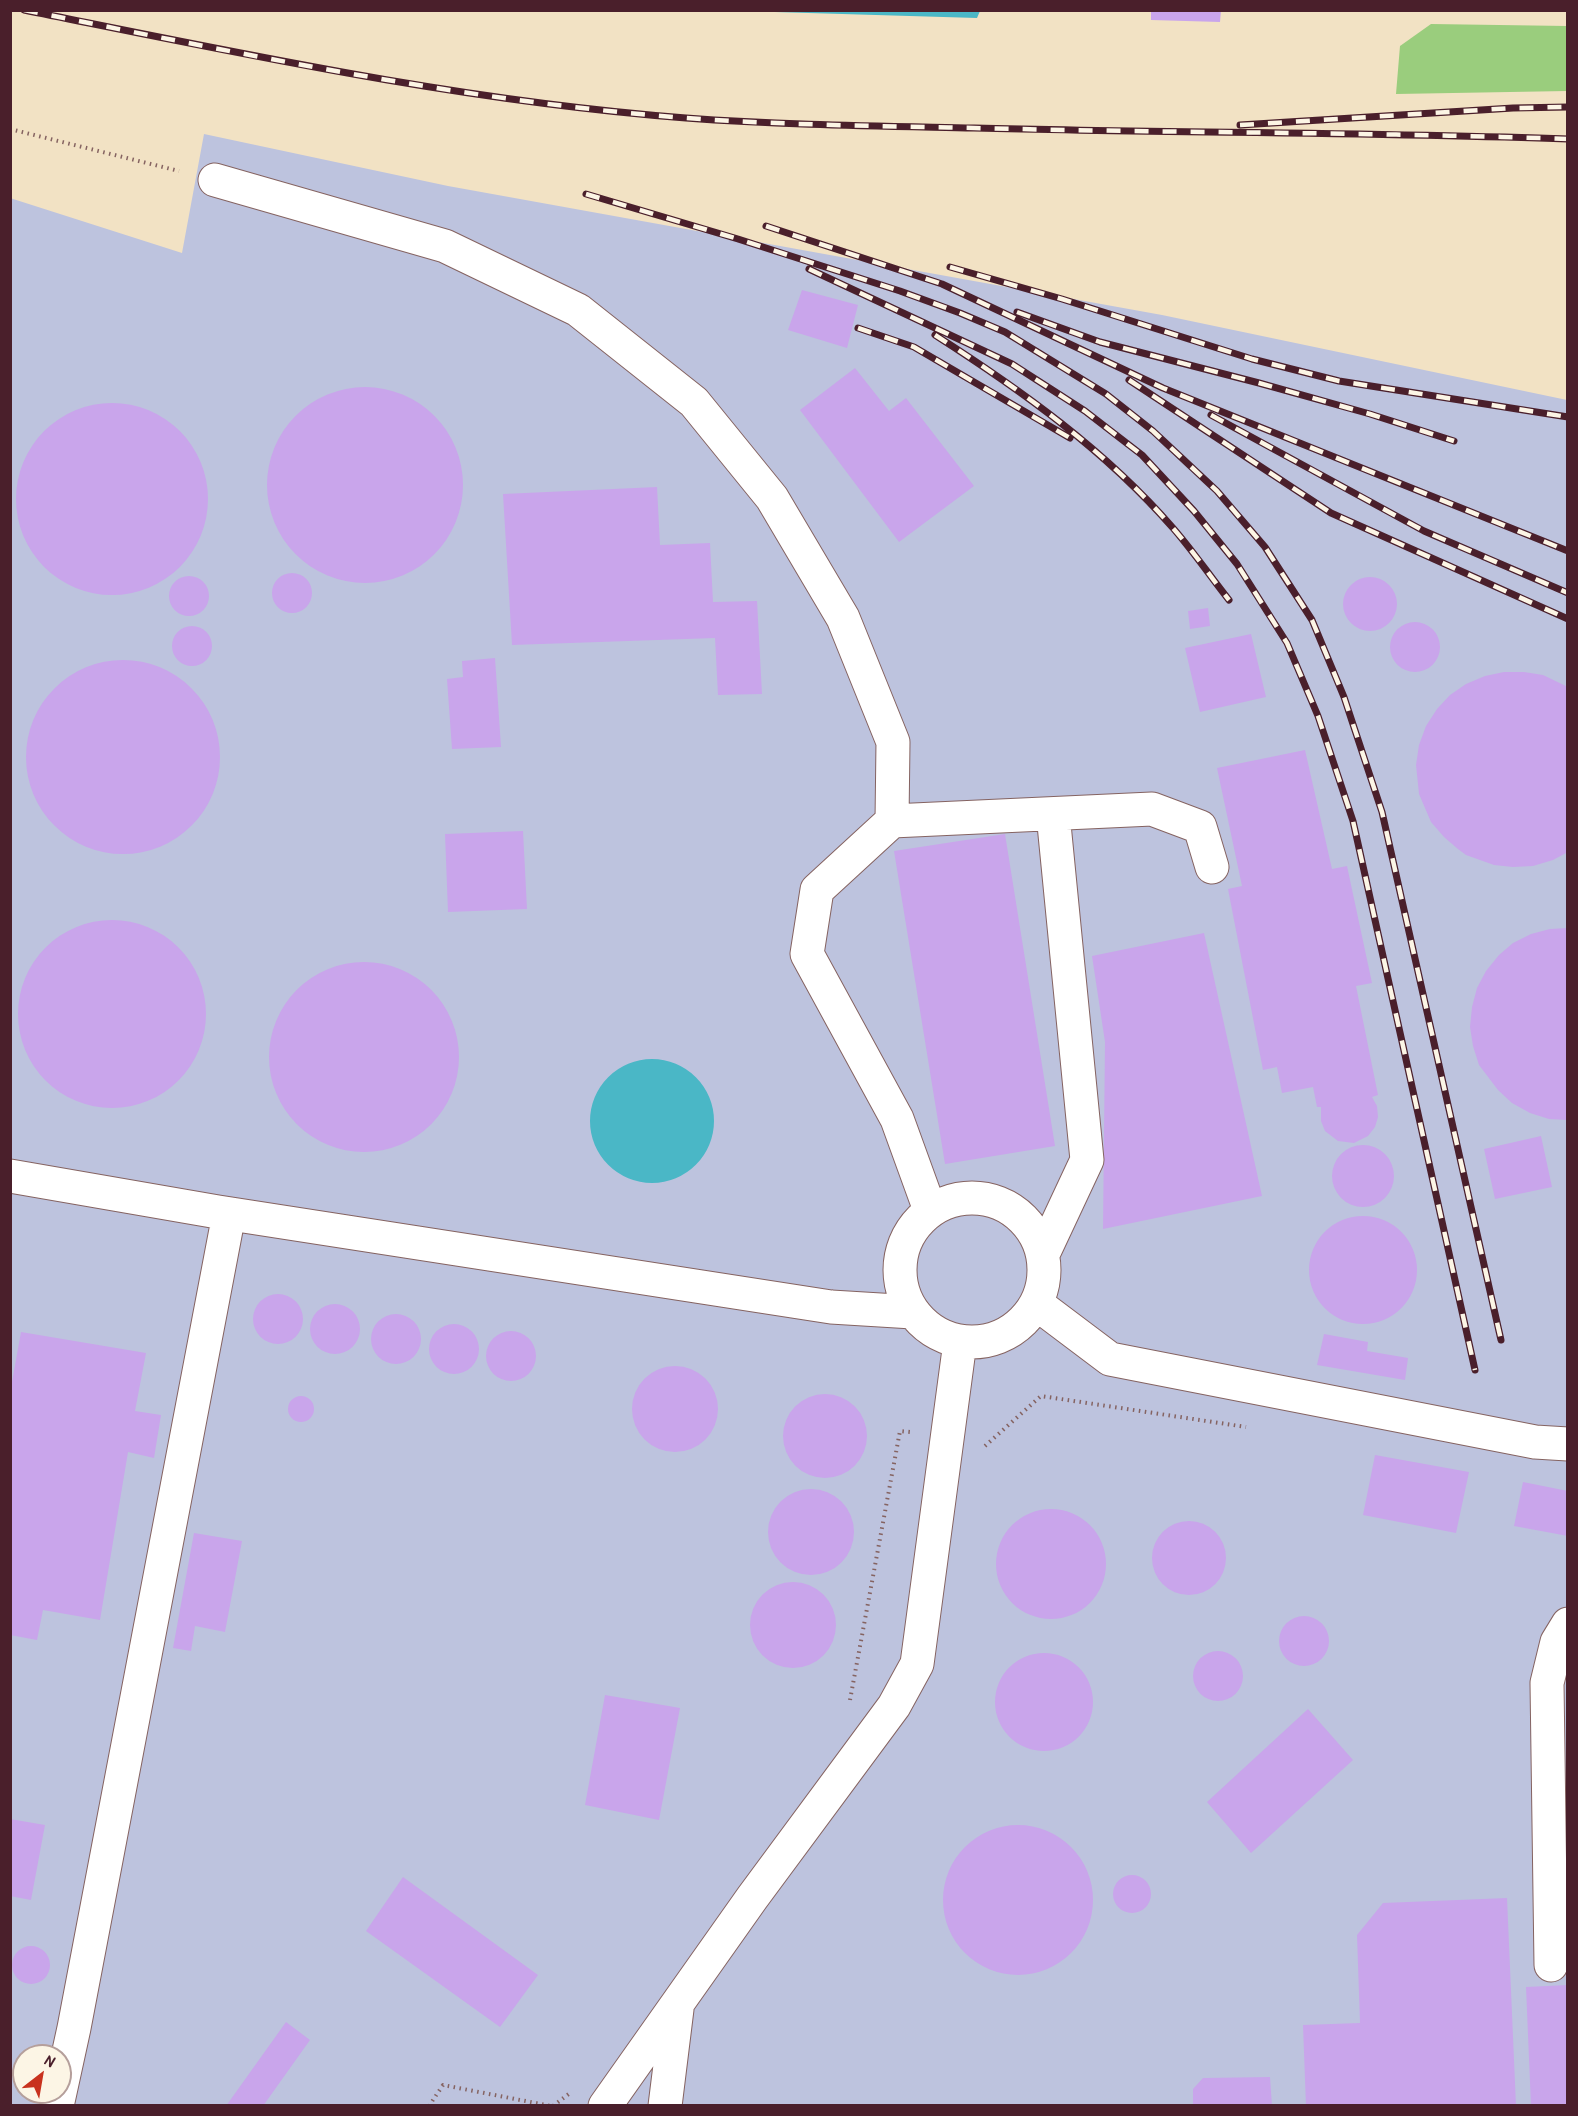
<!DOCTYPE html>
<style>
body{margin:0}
#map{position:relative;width:1578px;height:2116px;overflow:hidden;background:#f2e2c4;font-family:"Patrick Hand",sans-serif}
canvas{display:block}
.frame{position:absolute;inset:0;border:12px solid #4a1f2b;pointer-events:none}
.north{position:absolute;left:12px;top:2044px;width:60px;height:60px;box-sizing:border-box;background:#fcf5e5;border:2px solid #b59f9b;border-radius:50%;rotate:31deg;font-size:16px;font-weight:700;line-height:24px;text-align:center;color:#4a1f2b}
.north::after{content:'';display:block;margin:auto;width:21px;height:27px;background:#c8321e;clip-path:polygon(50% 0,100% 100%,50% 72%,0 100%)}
</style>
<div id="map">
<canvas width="1578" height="2116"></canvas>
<div class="frame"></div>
<div class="north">N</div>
</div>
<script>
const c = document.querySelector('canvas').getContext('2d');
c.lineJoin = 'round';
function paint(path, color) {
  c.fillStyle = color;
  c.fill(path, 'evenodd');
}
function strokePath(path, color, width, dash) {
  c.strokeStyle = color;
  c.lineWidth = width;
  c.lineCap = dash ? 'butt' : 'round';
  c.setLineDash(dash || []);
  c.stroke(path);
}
paint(new Path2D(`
 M 204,134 L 448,186 L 1162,315 L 1567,400 L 1567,2105 L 11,2105 L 10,198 L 182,253 ZM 24,2056 L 60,2056 L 60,2092 L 24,2092 Z`), '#bdc3de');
paint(new Path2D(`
 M 1431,24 L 1567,26 L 1567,91 L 1396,94 L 1400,46 Z`), '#9acd7d');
paint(new Path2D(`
 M 741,11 L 980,10 L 980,11 L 977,18 Z
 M590 1121a62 62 0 1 1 124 0a62 62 0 1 1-124 0Z`), '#4ab7c6');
paint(new Path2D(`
 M 1151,10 L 1221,10 L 1220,22 L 1151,20 Z
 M 802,290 L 858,305 L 847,348 L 788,330 Z
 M 855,368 L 889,411 L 906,398 L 974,486 L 899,542 L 800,410 Z
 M267 485a98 98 0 1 1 196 0a98 98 0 1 1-196 0Z
 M16 499a96 96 0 1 1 192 0a96 96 0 1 1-192 0Z
 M 657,487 L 660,545 L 710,543 L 713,602 L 757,601 L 762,694 L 718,695 L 715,638 L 512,645 L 503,494 Z
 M272 593a20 20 0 1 1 40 0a20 20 0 1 1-40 0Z
 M169 596a20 20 0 1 1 40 0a20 20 0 1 1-40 0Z
 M1343 604a27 27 0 1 1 54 0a27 27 0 1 1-54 0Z
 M 1208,608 L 1210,626 L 1190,629 L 1188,611 Z
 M1390 647a25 25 0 1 1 50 0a25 25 0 1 1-50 0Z
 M172 646a20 20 0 1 1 40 0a20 20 0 1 1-40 0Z
 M 1251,634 L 1266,697 L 1200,712 L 1185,648 Z
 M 495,658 L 501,747 L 452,749 L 447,679 L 463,677 L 462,661 Z
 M26 757a97 97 0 1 1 194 0a97 97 0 1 1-194 0Z
 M 1504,672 L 1524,672 L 1543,675 L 1568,687 L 1568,852 L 1553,860 L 1533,866 L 1513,867 L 1494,865 L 1466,855 L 1458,849 L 1444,837 L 1431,822 L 1419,794 L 1418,784 L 1416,765 L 1419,745 L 1426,726 L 1437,709 L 1450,695 L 1466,684 L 1485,676 Z
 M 1305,750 L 1332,869 L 1347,866 L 1372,983 L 1356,986 L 1378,1095 L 1372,1097 L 1377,1106 L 1378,1117 L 1375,1127 L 1368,1136 L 1354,1143 L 1338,1141 L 1325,1131 L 1321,1121 L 1321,1107 L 1317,1107 L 1313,1087 L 1282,1093 L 1277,1067 L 1263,1070 L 1228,889 L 1242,886 L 1217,768 Z
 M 523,831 L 527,909 L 448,912 L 445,834 Z
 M 1005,834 L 1055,1146 L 945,1164 L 894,851 Z
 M18 1014a94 94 0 1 1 188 0a94 94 0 1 1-188 0Z
 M 1568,928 L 1568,1120 L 1549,1119 L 1530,1113 L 1512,1103 L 1498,1090 L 1479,1065 L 1473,1046 L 1470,1027 L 1472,1007 L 1477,988 L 1486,971 L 1499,955 L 1513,943 L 1531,934 L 1550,929 Z
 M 1204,933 L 1262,1196 L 1103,1229 L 1105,1042 L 1092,956 Z
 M269 1057a95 95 0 1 1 190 0a95 95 0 1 1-190 0Z
 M 1541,1136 L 1552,1187 L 1495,1199 L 1484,1149 Z
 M1332 1176a31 31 0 1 1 62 0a31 31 0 1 1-62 0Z
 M1309 1270a54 54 0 1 1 108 0a54 54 0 1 1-108 0Z
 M253 1319a25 25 0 1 1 50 0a25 25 0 1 1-50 0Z
 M310 1329a25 25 0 1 1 50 0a25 25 0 1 1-50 0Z
 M371 1339a25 25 0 1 1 50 0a25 25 0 1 1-50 0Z
 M429 1349a25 25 0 1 1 50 0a25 25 0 1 1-50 0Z
 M486 1356a25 25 0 1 1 50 0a25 25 0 1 1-50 0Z
 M 21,1332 L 146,1353 L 135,1411 L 161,1415 L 154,1458 L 128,1452 L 100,1620 L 43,1610 L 37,1640 L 10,1635 L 10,1393 Z
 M 1324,1334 L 1368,1342 L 1367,1351 L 1408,1358 L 1405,1380 L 1317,1365 Z
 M632 1409a43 43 0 1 1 86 0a43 43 0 1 1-86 0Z
 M783 1436a42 42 0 1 1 84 0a42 42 0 1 1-84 0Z
 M288 1409a13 13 0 1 1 26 0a13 13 0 1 1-26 0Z
 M 1375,1455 L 1469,1472 L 1456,1533 L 1363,1515 Z
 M 1523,1482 L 1568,1491 L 1568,1536 L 1514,1526 Z
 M768 1532a43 43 0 1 1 86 0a43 43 0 1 1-86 0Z
 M996 1564a55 55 0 1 1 110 0a55 55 0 1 1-110 0Z
 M1152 1558a37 37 0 1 1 74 0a37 37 0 1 1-74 0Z
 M 194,1533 L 242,1541 L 225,1632 L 195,1626 L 191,1651 L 173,1648 Z
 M750 1625a43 43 0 1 1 86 0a43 43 0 1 1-86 0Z
 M1279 1641a25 25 0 1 1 50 0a25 25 0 1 1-50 0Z
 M1193 1676a25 25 0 1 1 50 0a25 25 0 1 1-50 0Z
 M995 1702a49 49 0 1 1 98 0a49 49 0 1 1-98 0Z
 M 605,1695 L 680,1708 L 659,1820 L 585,1805 Z
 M 1308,1709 L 1353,1760 L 1251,1853 L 1207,1802 Z
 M 10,1819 L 45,1825 L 31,1900 L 10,1896 Z
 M943 1900a75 75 0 1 1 150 0a75 75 0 1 1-150 0Z
 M1113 1894a19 19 0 1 1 38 0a19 19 0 1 1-38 0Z
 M 403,1877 L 538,1975 L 500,2027 L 366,1931 Z
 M 1507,1898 L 1516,2106 L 1306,2106 L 1303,2025 L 1360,2023 L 1357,1935 L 1383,1903 Z
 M12 1965a19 19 0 1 1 38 0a19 19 0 1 1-38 0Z
 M 1568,1985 L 1568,2106 L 1531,2106 L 1526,1987 Z
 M 286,2022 L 310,2040 L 263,2106 L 226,2106 Z
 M 1270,2077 L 1272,2106 L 1193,2106 L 1193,2089 L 1203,2078 Z`), '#c9a5eb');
const minor = new Path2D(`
 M 215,180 L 445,246 L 578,310 L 694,402 L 772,498 L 843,618 L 893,742 L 892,821 L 817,890 L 807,954 L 897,1119 L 930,1210
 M 892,821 L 1152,809 L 1200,827 L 1212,867
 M 10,1176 L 218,1212 L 831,1307 L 913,1312
 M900 1270a72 72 0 1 1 144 0a72 72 0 1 1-144 0Z
 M 1043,1254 L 1087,1160 L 1053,814
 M 1037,1304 L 1110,1359 L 1535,1442 L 1568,1444
 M 1551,1965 L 1547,1683 L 1557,1642 L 1568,1624
 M 57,2106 L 74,2028 L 229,1214
 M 605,2106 L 752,1898 L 894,1706 L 917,1664 L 960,1342
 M 665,2106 L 677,2009`);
strokePath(minor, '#856361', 35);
strokePath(new Path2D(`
 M 10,129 L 179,171
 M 985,1446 L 1041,1396 L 1246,1427
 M 850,1700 L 900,1431 L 910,1432
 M 429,2106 L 443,2085 L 551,2106
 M 553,2106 L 570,2093`), '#856361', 4, [1.5, 4.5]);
strokePath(minor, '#fff', 33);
const rail = new Path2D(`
 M 24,10 C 244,54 462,101 686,118 C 782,125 878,126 974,128 C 1172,133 1370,132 1568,139
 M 1240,125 L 1513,108 L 1568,107
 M 586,194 L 738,239 L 900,291 L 960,313 L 1005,332 L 1106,394 L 1153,431 L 1217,491 L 1265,547 L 1312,620 L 1344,697 L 1382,812 L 1501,1340
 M 766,226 L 942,284 L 1163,388 L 1568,551
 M 950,267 L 1062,299 L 1252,359 L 1339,381 L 1568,417
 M 809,269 L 1012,364 L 1085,411 L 1142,455 L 1194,511 L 1237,564 L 1287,643 L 1318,716 L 1353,821 L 1475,1370
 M 1017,312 L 1100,342 L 1259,383 L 1370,414 L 1454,441
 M 858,328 L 914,347 L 1070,438
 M 935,335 C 1021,390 1105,450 1173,528 C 1193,551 1210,576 1229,600
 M 1129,380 L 1331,513 L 1568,619
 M 1211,415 L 1424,531 L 1568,593`);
strokePath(rail, '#4a1f2b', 7);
strokePath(rail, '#fcf5e5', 4.5, [14]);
</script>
